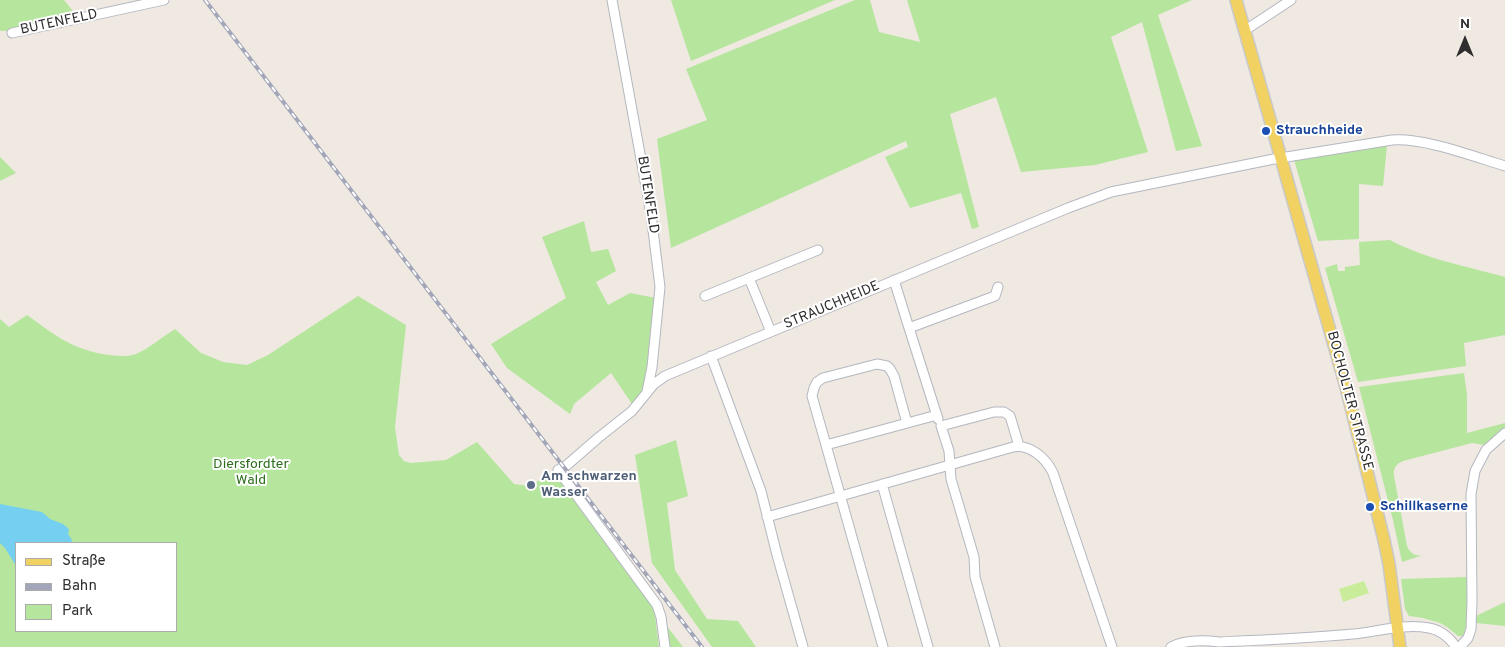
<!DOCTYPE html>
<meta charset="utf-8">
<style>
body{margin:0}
#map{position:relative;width:1505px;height:647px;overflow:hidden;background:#efe9e1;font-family:Overpass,sans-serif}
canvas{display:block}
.legend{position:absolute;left:15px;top:542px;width:162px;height:90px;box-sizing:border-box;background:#fff;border:1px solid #ababab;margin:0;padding:6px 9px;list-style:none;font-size:15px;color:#2e2e2e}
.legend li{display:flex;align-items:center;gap:10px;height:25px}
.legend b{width:25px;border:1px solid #ababab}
.north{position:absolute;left:1440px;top:15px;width:50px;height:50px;-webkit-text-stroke:4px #fff;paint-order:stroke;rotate:0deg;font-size:14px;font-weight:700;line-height:20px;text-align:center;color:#2e2e2e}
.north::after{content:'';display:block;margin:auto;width:18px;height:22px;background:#2e2e2e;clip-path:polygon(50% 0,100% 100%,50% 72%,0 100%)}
</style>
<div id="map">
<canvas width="1505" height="647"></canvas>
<ul class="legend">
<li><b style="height:6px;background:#f2d163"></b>Straße</li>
<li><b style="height:6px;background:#a3a6b8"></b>Bahn</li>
<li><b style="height:14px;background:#b6e59e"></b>Park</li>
</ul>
<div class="north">N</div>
</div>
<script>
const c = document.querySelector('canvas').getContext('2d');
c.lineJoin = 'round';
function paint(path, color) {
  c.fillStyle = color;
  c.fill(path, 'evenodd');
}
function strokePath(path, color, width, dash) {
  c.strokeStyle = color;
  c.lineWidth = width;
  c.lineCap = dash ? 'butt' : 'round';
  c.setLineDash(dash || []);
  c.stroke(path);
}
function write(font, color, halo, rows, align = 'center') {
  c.font = font + ' Overpass,sans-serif';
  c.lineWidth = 4;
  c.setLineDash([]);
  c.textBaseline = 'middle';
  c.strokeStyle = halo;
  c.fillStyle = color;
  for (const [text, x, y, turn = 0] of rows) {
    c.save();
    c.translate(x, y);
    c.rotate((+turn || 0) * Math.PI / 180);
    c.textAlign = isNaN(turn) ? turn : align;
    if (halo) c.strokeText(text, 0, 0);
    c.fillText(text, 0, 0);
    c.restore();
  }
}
paint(new Path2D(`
 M 0,0 L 64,0 L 77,16 L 12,31 L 1,31 L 0,30 Z
 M 671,0 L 835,0 L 691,61 Z
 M 855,0 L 870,0 L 879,32 L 920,42 L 907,0 L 1192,0 L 1158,15 L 1202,146 L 1176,151 L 1142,22 L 1111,37 L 1148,152 L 1095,165 L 1021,172 L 996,97 L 950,114 L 979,227 L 972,229 L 961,193 L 910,208 L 885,157 L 908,147 L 906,141 L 671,248 L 657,139 L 707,120 L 686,69 Z
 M 1384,145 L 1387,146 L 1383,186 L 1359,184 L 1359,239 L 1318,241 L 1294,160 Z
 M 0,157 L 16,173 L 0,181 Z
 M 584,221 L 591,252 L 608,249 L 616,271 L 596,282 L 608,305 L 630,293 L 656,298 L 645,386 L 638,398 L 632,404 L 611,373 L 574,404 L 570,414 L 507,368 L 491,344 L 566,298 L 542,237 Z
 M 1390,240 C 1425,259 1466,266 1505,277 L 1505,335 L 1464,343 L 1466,366 L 1358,382 L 1325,268 L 1337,264 L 1338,271 L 1345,271 L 1345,267 L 1360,265 L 1359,242 Z
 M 358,296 L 406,325 L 395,427 L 399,455 L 404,461 L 411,463 L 446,460 L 477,442 L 514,484 L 528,486 L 555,473 L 654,608 L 659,647 L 0,647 L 0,319 L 9,327 L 27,315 C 56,336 73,350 109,355 C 118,356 128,357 136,354 C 150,348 162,337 175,329 L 201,353 L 223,362 L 247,365 L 268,355 ZM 16,543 L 176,543 L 176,631 L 16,631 Z
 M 1464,373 L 1467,395 L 1467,433 L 1505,423 L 1505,427 L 1495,435 L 1484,445 L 1472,443 L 1403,461 C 1396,464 1393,468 1394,476 L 1407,546 C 1410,553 1415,557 1423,555 L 1402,562 L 1393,520 L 1359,387 Z
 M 676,440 L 688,496 L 667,503 L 675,570 L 707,619 L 738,621 L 756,647 L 712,647 L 652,563 L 635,455 Z
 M 1467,577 C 1468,593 1470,621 1463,636 L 1458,636 L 1447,627 L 1440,623 L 1423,618 L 1409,616 L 1405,609 L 1401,579 Z
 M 1505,602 L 1505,626 L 1476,623 L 1476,616 Z
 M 666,625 L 683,647 L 667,647 Z`), '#b6e59e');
paint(new Path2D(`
 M 1364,581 L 1369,593 L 1343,602 L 1339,589 Z`), '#c9ec9a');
paint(new Path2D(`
 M 0,504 L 42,512 L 50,519 L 63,524 L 69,529 L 68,534 L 72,540 L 71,543 L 16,543 L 16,566 L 5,548 L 0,543 Z`), '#75cff0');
const minor = new Path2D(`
 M 612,0 L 651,214 L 660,287 L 652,367 L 647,392
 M 1244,29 L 1250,27 L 1291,0
 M 12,33 L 164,0
 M 749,278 L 771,332
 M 894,280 L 909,328 L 995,296 L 998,287
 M 705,296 L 818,250
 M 909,328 L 938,419
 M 711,356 L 761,491 L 777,555 L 803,647
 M 826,445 L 812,396 L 814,388 L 817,382 L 823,378 L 877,364 L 887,366 L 890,369 L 894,376 L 907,423
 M 882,484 L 928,647
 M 767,517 L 1013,447 C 1030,444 1046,458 1053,473 L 1112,647
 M 665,647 L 661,617 L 657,605 L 558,470 L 567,465 L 598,438 L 632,411 L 654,384 L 665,376 L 1068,208 L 1111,192 L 1274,159 L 1392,140 C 1426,138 1472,156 1505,166
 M 883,647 L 826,445 L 937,415
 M 995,647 L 975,577 L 974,557 L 951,479 L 949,451 L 941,426 L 994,412 L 1004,412 L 1010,416 L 1019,446
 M 1171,647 C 1185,639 1204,640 1220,642 C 1264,640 1309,638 1353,634 C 1377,632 1404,623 1429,628 C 1441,630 1449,637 1456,647
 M 1460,647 L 1468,638 L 1471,629 L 1472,601 L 1471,494 L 1475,471 L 1486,450 L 1505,433`);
const major = new Path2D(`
 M 1236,0 L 1346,387 L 1384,540 L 1389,564 L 1400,647`);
strokePath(minor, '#b4b7c1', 11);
strokePath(major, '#c9c9c9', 14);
strokePath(minor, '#fff', 9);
strokePath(major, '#f2d163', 11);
const rail = new Path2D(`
 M 205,0 L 702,647`);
strokePath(rail, '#a3a6b8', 4);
strokePath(rail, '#fff', 2, [5.5]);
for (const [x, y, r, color] of [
 [1266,131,5,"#1a4fb4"],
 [531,485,5,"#5c6f8a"],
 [1370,507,5,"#1a4fb4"]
]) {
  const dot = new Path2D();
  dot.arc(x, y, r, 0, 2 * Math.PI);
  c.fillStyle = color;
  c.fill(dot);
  strokePath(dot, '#fff', 2);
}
write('14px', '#2e2e2e', '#fff', [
 ["BUTENFELD",59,23,-12],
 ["BUTENFELD",647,195,81],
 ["STRAUCHHEIDE",832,306,-23],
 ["BOCHOLTER STRASSE",1349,401,75]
]);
write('bold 14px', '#164399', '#fff', [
 ["Strauchheide",1276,131],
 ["Schillkaserne",1380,507]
], 'left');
write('14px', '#2c6e1b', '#fff', [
 ["Diersfordter",251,465],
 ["Wald",251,481]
]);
write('bold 14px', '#4e5e75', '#fff', [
 ["Am schwarzen",541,477],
 ["Wasser",541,493]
], 'left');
</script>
